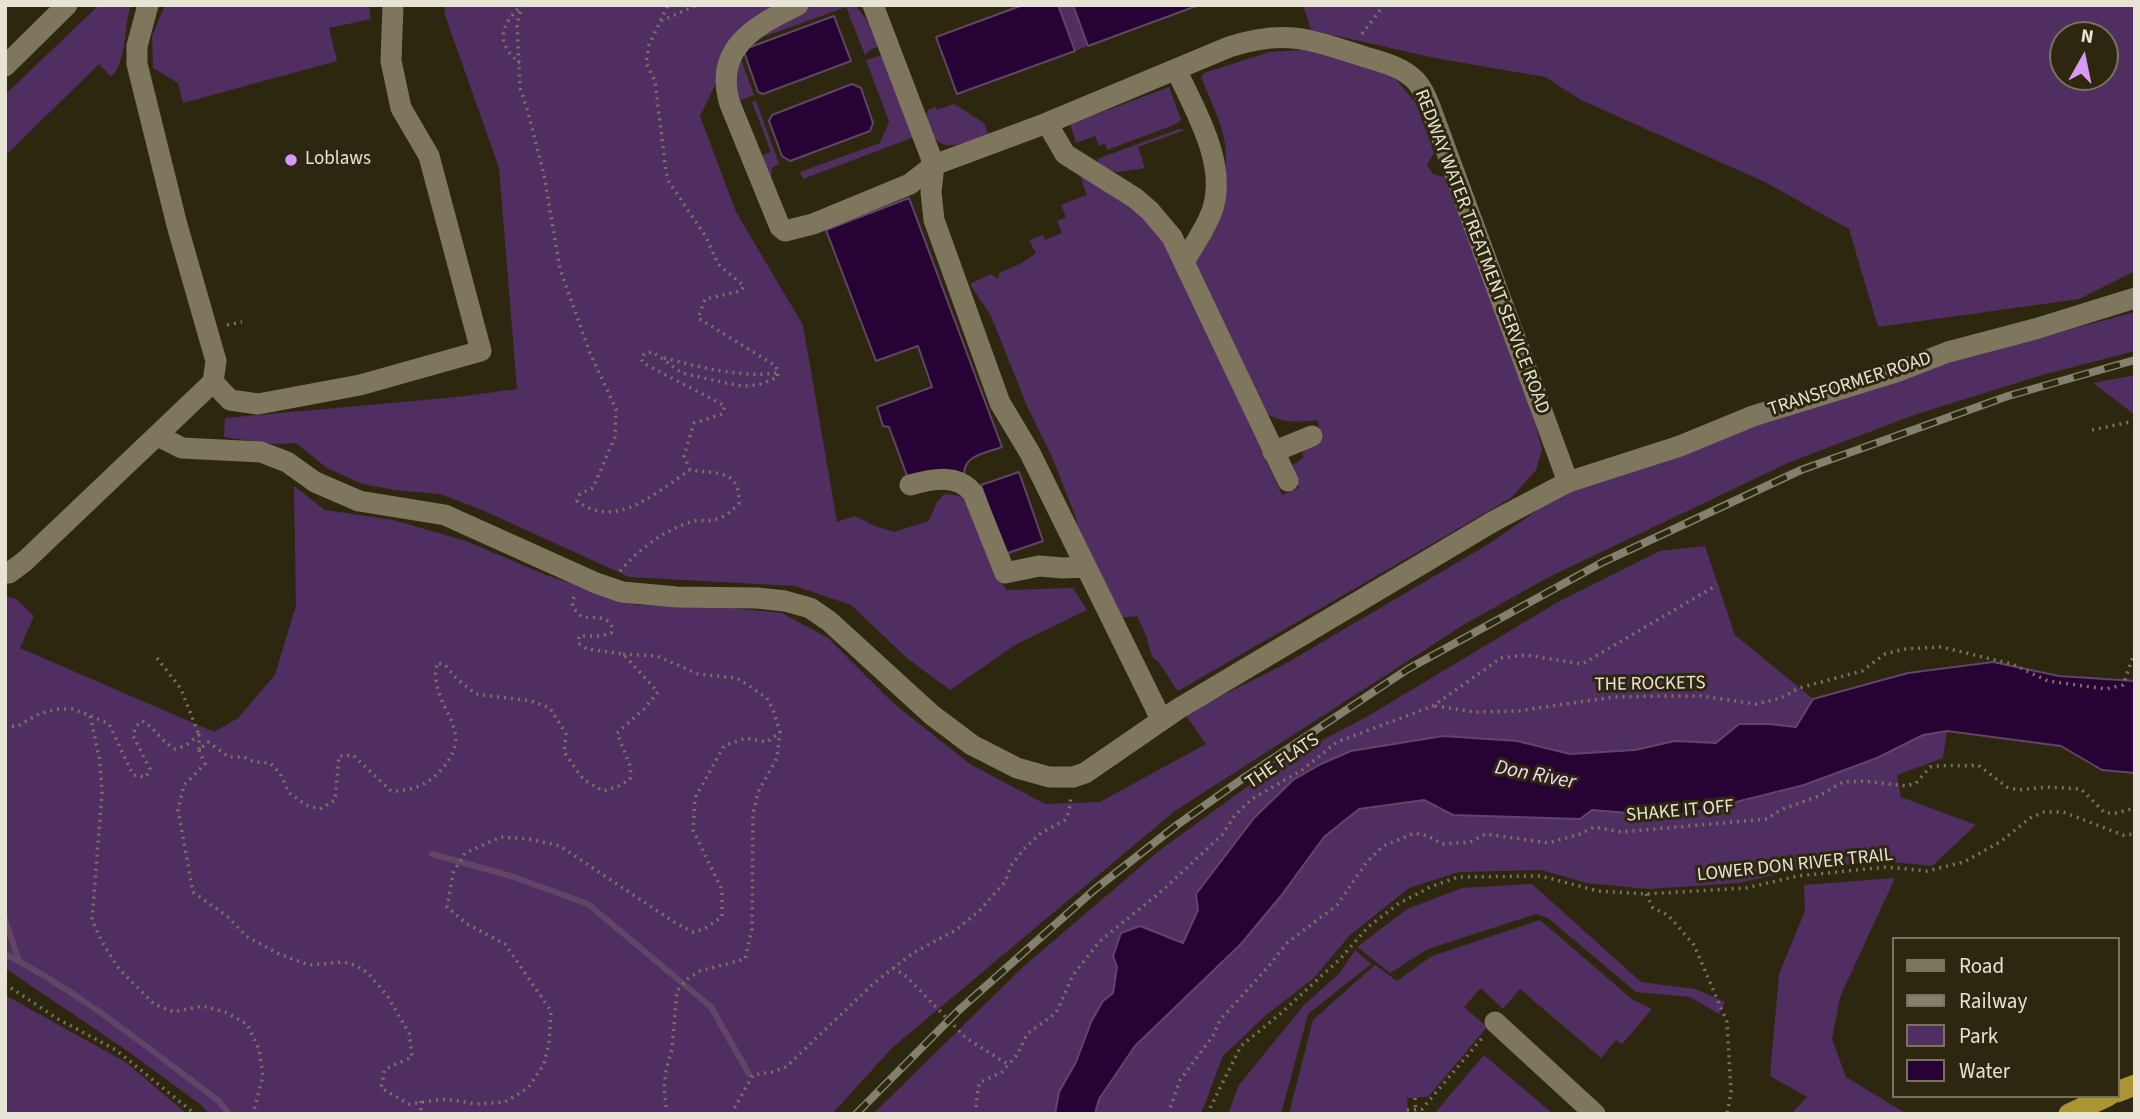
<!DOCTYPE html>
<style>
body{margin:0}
#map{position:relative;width:2140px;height:1119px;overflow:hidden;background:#2e2710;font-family:"Source Sans 3",sans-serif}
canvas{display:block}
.frame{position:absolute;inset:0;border:7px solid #e7e3d5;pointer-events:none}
.legend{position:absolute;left:1892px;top:937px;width:228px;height:161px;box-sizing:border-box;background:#2e2710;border:2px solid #78725f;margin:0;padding:9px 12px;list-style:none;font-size:21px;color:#e7e3d5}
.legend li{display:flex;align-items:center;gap:14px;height:35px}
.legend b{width:35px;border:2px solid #78725f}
.north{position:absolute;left:2049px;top:21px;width:70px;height:70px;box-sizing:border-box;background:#2e2710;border:2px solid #78725f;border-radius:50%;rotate:9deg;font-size:19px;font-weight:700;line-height:28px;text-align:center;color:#e7e3d5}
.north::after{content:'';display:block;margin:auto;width:24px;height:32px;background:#d89af8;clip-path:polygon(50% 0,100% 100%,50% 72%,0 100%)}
</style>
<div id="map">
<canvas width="2140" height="1119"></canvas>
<div class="frame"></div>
<ul class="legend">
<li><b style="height:9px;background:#7e775e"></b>Road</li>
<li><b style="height:9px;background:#85806d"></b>Railway</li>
<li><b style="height:19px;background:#502e61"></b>Park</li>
<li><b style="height:19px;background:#260235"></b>Water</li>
</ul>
<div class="north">N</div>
</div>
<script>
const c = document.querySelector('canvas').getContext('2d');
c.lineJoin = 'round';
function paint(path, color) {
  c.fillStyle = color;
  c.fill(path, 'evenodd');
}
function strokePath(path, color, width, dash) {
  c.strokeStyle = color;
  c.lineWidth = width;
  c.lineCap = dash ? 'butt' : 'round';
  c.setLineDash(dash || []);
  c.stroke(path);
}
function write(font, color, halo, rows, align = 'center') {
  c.font = font + ' "Source Sans 3",sans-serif';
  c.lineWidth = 6;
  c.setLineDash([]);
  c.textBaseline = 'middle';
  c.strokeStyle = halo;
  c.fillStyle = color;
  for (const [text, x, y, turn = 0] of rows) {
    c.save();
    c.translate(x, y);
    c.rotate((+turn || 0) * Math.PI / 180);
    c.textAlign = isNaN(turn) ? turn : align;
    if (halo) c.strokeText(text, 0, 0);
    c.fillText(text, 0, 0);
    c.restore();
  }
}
paint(new Path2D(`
 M 99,5 L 131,5 C 123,28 128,59 111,77 L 99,64 L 5,156 L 5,95 Z
 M 165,5 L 369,5 L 371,19 L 329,28 L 337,61 L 183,103 L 178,83 L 153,68 L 152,36 Z
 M 444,5 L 787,5 L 743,29 L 700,116 L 736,212 L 803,325 L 837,522 L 855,516 L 872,525 L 894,532 L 929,521 L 937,502 L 945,494 L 968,497 L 998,578 L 1007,590 L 1073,588 L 1087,610 L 1015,645 L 950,690 L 908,659 L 851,605 L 795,586 L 629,577 L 480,509 L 440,494 L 394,490 L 363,484 L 327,468 L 296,443 L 274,444 L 224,437 L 225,418 L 457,397 L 517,389 L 499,168 L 445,15 Z
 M 815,5 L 855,5 L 866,19 L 878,47 L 871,49 L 865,55 L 846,7 L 749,42 L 795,14 Z
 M 1058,5 L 1073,5 L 1088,46 L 1075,51 Z
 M 1303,5 L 2135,5 L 2135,271 L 2079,299 L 1878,327 L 1849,229 L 1765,182 L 1581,100 L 1545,77 L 1435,58 L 1311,30 ZM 2063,35 L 2105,35 L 2105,77 L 2063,77 Z
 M 1317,49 L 1392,75 L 1416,103 L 1434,153 L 1427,165 L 1433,174 L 1444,177 L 1524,382 L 1542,449 L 1536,470 L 1511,498 L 1178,691 C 1170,682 1162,662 1152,657 L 1146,635 L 1137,616 L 1119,618 L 1079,535 L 1076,518 L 1052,457 L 1027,406 L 991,316 L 970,284 L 991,274 L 996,278 L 999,278 L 999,273 L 1022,263 L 1036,253 L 1029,240 L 1043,235 L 1045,240 L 1062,233 L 1057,221 L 1066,217 L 1061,205 L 1087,195 L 1080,175 L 1106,186 L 1162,234 L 1282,495 L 1299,488 L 1291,466 L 1303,458 L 1302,445 L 1323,440 L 1317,420 C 1292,423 1281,423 1259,410 L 1195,274 L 1196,261 C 1211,221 1234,178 1223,134 C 1218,115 1208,95 1201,77 L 1204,73 L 1270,52 Z
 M 739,54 L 754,95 L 737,102 L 735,86 Z
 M 882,55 L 914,137 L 803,179 L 800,172 L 880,143 L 889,122 L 866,60 Z
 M 1169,87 L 1181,120 L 1176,124 L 1107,150 L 1105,143 L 1099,146 L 1095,136 L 1076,143 L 1070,124 Z
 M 756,101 L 779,164 L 772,168 L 771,180 L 758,157 L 771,152 L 752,102 Z
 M 954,104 L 984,123 L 988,134 C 973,139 946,155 934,137 C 930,132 928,122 926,115 L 928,110 L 936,107 L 937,110 Z
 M 1179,129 L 1185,130 L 1138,147 L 1145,168 L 1117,172 L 1101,168 L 1097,159 Z
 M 2135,312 L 2135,351 L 2042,375 L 1914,415 L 1790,462 L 1549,577 L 1465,624 L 1175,811 L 893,1047 L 832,1114 L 209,1114 L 200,1104 L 126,1050 L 5,968 L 5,596 L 16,599 L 34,616 L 20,648 L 214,732 L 238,718 L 275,675 L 296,605 L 294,486 L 325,510 L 393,520 L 466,541 L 546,575 L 636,605 L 711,606 L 782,613 L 828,638 L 893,703 L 970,764 L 1045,804 L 1100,802 L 1206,744 L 1185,714 L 1285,664 L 1487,545 L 1572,486 L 1762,412 Z
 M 2135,375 L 2135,415 L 2093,383 Z
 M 1705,546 L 1735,635 L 1813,699 L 1796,727 L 1769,724 L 1739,724 L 1716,743 L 1675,741 L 1635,750 L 1570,754 L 1517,741 L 1443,736 L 1351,751 L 1321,764 L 1293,780 L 1254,818 L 1196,894 L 1198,910 L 1183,943 L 1140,926 L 1117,967 L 1113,993 L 1103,1001 L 1091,1022 L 1076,1062 L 1059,1092 L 1055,1114 L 873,1114 L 1024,966 L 1160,850 L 1284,760 L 1363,719 L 1558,602 L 1660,551 Z
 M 1947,731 L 1943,758 L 1897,775 L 1901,797 L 1976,825 L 1932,866 L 1882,861 L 1797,870 L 1739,883 L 1648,889 L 1587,883 L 1541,870 L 1459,872 L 1409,888 L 1349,936 L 1314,978 L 1266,1015 L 1223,1056 L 1201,1114 L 1095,1114 L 1099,1099 L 1135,1046 L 1281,896 L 1327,834 L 1360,809 L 1424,800 L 1453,815 L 1501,816 L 1592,810 L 1664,816 L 1691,813 L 1804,785 L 1877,758 L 1923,735 Z
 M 1895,878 L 1840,997 L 1832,1039 L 1846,1077 L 1907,1114 L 1791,1114 L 1807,1097 L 1770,1076 L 1779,974 L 1805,911 L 1804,885 Z
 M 1532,884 L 1641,982 L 1695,989 L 1725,1002 L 1719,1014 L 1690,997 L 1636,992 L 1548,918 L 1536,914 L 1428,949 L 1390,973 L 1357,947 L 1407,909 L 1462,888 Z
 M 1540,920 L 1632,999 L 1652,1009 L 1622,1044 L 1616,1040 L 1601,1058 L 1520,989 L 1503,1009 L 1481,988 L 1464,1007 L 1487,1027 L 1428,1097 L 1407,1098 L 1408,1114 L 1289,1114 L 1313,1020 L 1375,965 L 1397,981 L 1432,956 Z
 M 1355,950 L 1371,964 L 1308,1014 L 1281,1114 L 1228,1114 L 1239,1085 L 1304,1005 L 1340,973 Z
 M 5,995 L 127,1063 L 187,1114 L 5,1114 Z
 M 1484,1055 L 1553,1114 L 1434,1114 Z`), '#502e61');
const water = new Path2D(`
 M 1023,5 L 1058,5 L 1075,51 L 957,94 L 936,37 Z
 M 1073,5 L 1199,5 L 1088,46 Z
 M 834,16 L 851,61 L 763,94 L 758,92 L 744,52 L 745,49 Z
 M 852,84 L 861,88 L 873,123 L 870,131 L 790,161 L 782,156 L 769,121 L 772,115 Z
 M 909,198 L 1002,447 C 986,453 964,455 964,474 L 909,481 L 889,427 L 883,426 L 877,407 L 932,387 L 918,346 L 876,361 L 826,230 Z
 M 1019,472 L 1043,541 L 1005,554 L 981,485 Z
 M 1993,662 L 2059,676 L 2135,681 L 2135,773 L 2102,770 L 2061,746 L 1947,731 L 1923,735 L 1877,758 L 1804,785 L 1692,813 L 1664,816 L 1592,810 L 1580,819 L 1453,815 L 1424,800 L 1359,809 L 1324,837 L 1281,896 L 1241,944 L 1135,1046 L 1099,1099 L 1095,1114 L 1055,1114 L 1059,1092 L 1076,1062 L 1091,1022 L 1103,1001 L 1113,993 L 1117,967 L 1113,956 L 1121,933 L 1140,926 L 1183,943 L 1198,910 L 1196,894 L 1254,818 L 1293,780 L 1321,764 L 1351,751 L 1443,736 L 1517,741 L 1570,754 L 1635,750 L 1675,741 L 1716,743 L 1739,724 L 1769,724 L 1796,727 L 1813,699 L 1908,673 Z`);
paint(water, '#260235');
strokePath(water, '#604665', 2);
strokePath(new Path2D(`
 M 432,854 L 511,876 L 588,904 L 711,1007 L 749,1074
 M 5,919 L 19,961
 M 5,954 C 82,993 150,1050 219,1101 L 229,1114`), '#604665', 6);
strokePath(new Path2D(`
 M 522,5 L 517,24 L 520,88 L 528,112 L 544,175 L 560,269 L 590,353 L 616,409 L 615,437 L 593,488 L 580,494 L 577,501 C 617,531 657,491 690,470
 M 518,9 C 499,28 497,45 520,63
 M 661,21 L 697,5
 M 1362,34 L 1384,5
 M 227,325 L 242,322
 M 664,358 C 701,367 739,378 777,373
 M 2092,430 L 2135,421
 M 620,571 C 638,550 664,530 691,522 C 698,519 706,522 713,520 C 724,518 732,511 739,503 C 740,469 717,474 690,470 L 684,456 L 694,423 L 722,414 L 725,406 L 643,363 L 641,358 L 645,353 L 653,352 L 682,373 L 726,383 L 742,386 L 758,385 L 778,377 L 776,366 L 698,318 L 705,299 L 741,291 L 744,286 L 718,264 L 706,237 L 669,182 L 666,172 L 655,81 L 646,63 L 649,45 L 668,5
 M 157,658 L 181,689 L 199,735
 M 1435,706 L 1475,712 L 1517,711 L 1614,697 L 1661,696 L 1701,696 L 1756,704 L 1781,698 L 1799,688 L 1862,671 L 1885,654 L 1904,649 L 1941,647 L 2012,664 L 2048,681 L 2106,689 L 2123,685 L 2135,651
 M 90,716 L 100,761 L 102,793 L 92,920 L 102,942 L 119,969 L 154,1004 L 173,1012 L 203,1006 L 225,1012 L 247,1024 L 259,1049 L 263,1076 L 253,1114
 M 5,727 L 18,726 L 39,714 L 57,709 L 73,709 L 89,715 L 109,724 L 133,775 L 146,777 L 150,769 L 133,736 L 136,726 L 142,721 C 155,727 161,742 175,749 L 185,746 L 199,735 L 199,750 L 208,742 L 229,757 L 244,757 L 254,762 L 270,763 L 280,773 L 289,793 L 306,805 L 320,809 L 335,800 L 339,756 L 353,755 L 391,791 C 411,791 426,786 440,771 C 475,734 441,717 436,680 C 435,674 436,668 437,663 L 445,665 L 457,679 L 476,694 L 531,701 L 550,708 L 566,734 L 564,752 L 583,779 L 603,791 L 617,787 L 630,779 L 631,768 L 617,733 L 644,709 L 658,692 L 623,654 L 587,649 L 578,643 L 579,636 L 600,636 L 611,633 L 613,629 C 608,615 595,618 582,617 L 573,608 L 572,601 L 576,594
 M 199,750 L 205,764 L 184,785 L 178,810 L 193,892 L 228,917 L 246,936 L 279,954 L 309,965 L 344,962 L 357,966 L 369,974 L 388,997 L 409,1033 L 412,1057 L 385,1069 L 381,1088 L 409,1104 L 446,1099 L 477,1104 L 505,1102 L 528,1088 L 544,1064 L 549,1043 L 551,1011 L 505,944 L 467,924 L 447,907 L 453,873 L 465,853 L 501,837 L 529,839 L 560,846 L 677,924 L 693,932 L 704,929 L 722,917 L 722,890 L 693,830 L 695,798 L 724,746 L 746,738 L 767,742 L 780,732 L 773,710 L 767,698 L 737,678 L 698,674 L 657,656 L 623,654
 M 1646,894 L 1653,908 L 1668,915 L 1694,945 L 1727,1022 L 1731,1092 L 1727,1114
 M 893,968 L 907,977 L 966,1038 L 1009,1065
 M 5,984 L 58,1019 L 116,1050 L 195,1114
 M 1415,1098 L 1416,1114
 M 421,1101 L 421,1109 L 426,1114
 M 1407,1110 L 1422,1109 L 1483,1037
 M 667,1114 L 664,1088 L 666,1070 L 672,1049 L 677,991 L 687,979 L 700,971 L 745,959 L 752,929 L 753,814 L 758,792 L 777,758 L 780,732
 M 731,1114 L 753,1075 L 772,1072 L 786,1067 L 874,983 L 913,953 L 956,930 L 978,912 L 1005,882 L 1012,864 L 1025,848 L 1041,833 L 1065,820 L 1069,811 L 1071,797
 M 978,1114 L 976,1105 L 979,1083 L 1002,1072 L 1017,1055 L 1027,1034 L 1056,1013 L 1073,975 L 1100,941 L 1163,890 L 1222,835 L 1235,815 L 1252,799 L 1302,770 L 1337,742 L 1433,706 L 1501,658 L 1526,655 L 1582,664 L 1717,585
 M 1168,1114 L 1180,1080 L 1213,1036 L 1220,1020 L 1268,967 L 1287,943 L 1337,905 L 1366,863 L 1383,846 L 1415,833 L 1428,836 L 1442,844 L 1470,842 L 1486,834 L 1548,843 L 1580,834 L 1594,827 L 1621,832 L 1767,819 L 1780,810 L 1819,796 L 1843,782 L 1864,781 L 1906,786 L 1916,783 L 1930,767 C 1946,764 1961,767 1978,765 L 2007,787 L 2018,790 L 2047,787 L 2081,789 L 2105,813 L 2116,813 L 2135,808
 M 1207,1114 L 1241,1046 L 1280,1014 L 1340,959 L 1368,927 L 1398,904 L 1430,887 L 1458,877 L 1541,876 L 1598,891 L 1646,894 L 1746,888 L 1798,876 L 1886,867 L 1927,871 L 1964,862 L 2000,842 L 2030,818 L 2044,812 L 2063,812 L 2123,835 L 2135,834`), '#797360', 3.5, [2, 5]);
strokePath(new Path2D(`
 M 798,5 C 754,26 713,49 730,104 L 780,227 L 785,231 L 813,224 L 910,184 L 934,165 L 873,5
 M 5,66 L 67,5
 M 1176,69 C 1194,109 1227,162 1213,208 C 1207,227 1195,243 1185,260
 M 1047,123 L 1065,154 L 1135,198 L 1150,211 L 1172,237 L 1288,481
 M 213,382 L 230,400 L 258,404 L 360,385 L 481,351 L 429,156 L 401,108 L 391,61 L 393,5
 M 158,436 L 182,448 L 261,452 L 287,462 L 315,482 L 359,501 L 445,515 L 596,583 L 622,592 L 677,597 L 757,598 L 785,601 L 810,608 L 829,621 L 932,715 L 972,745 L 1017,768 L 1049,777 L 1073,777 L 1085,773 L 1178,709 L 1494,521 L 1568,482 L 1680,446 L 1753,416 L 1896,372 L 1948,352 L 2035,329 L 2135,298
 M 1273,452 L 1312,436
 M 910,485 C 932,479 957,473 973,493 L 1005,573 L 1039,566 L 1063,568 L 1085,567
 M 5,573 L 9,573 L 25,561 L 213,382 L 216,361 L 177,225 L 137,64 L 137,46 L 148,5
 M 1161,719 L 1030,453 L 1000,403 L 934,220 L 931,192 L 934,165 L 1047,123 L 1229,47 C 1285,29 1309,39 1362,56 C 1381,62 1402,66 1416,81 C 1425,91 1430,107 1435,120 L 1568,482
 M 1495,1022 L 1595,1114`), '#7e775e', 21);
strokePath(new Path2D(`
 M 2117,1092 L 2135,1085
 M 2069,1114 L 2108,1096`), '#ad9433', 21);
const rail = new Path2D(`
 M 856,1114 L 959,1010 L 1094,890 L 1177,825 L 1245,777 L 1408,669 L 1603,562 L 1801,470 L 2008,396 L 2135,360`);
strokePath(rail, '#85806d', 8);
strokePath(rail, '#2e2710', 5, [16]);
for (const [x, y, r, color] of [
 [291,160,7,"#d89af8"]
]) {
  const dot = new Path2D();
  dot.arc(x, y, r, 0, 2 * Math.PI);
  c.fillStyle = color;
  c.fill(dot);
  strokePath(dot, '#2e2710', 2.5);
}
write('19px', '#e7e3d5', '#2e2710', [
 ["Loblaws",305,160]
], 'left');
write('19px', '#e7e3d5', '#2e2710', [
 ["REDWAY WATER TREATMENT SERVICE ROAD",1481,252,69],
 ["TRANSFORMER ROAD",1850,385,-18],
 ["THE ROCKETS",1650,685,-1],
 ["THE FLATS",1283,762,-34],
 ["SHAKE IT OFF",1680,812,-5],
 ["LOWER DON RIVER TRAIL",1795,866,-6]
]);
write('italic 21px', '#f0dafc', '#2e2710', [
 ["Don River",1535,776,11]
]);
</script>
